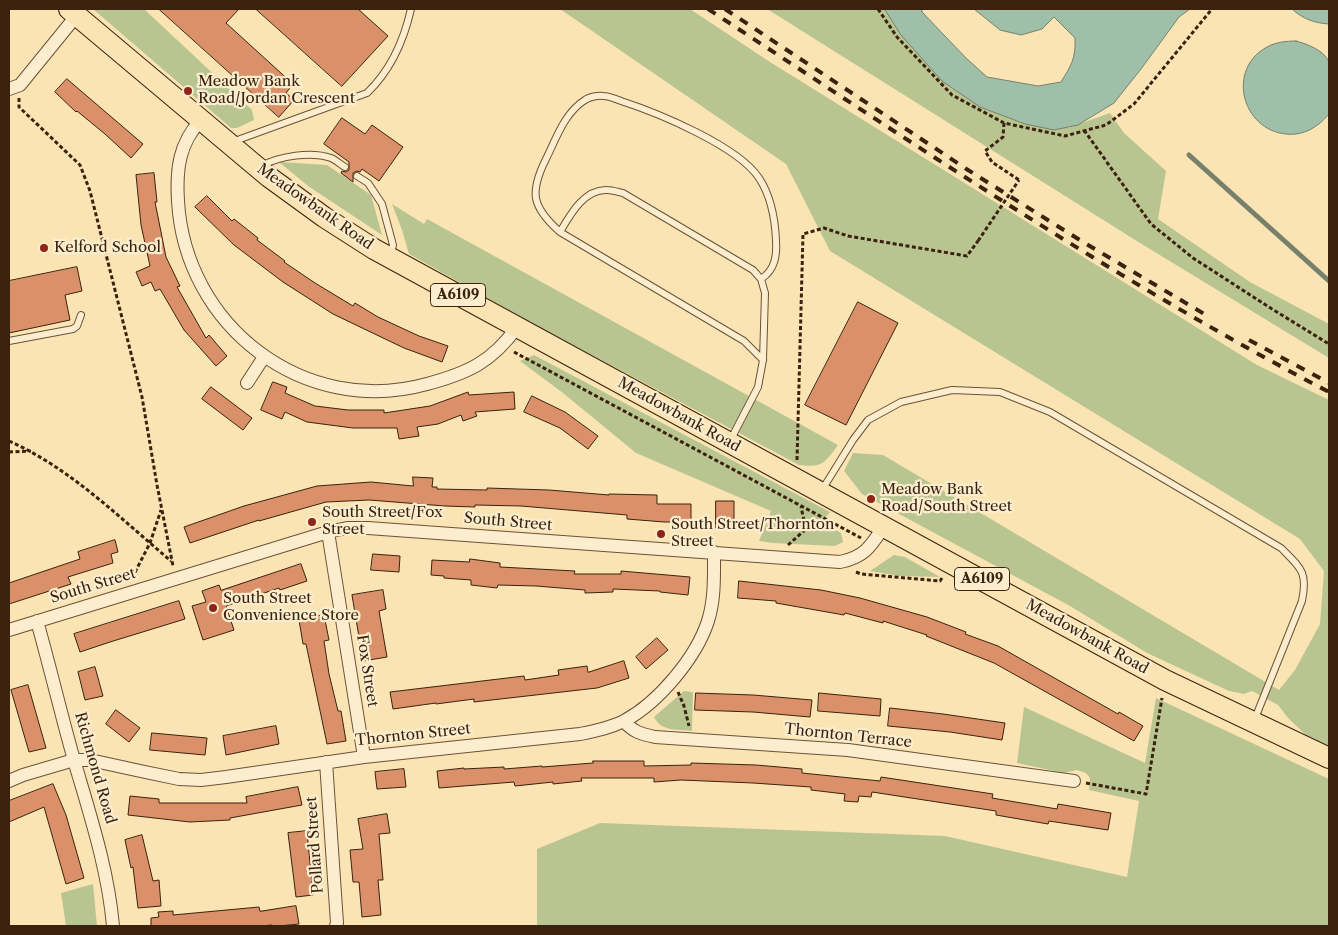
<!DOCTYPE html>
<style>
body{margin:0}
#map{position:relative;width:1338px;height:935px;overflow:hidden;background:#fbe4b4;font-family:"Libre Caslon Text",serif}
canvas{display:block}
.frame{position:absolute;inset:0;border:10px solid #3a220e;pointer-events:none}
</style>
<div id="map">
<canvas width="1338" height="935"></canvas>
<div class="frame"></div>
</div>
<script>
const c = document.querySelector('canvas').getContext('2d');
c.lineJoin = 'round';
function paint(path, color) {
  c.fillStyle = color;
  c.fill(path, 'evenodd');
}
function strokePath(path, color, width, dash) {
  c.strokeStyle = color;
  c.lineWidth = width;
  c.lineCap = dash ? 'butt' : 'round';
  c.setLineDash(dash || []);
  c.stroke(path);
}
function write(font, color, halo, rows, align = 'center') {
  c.font = font + ' "Libre Caslon Text",serif';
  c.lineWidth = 4.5;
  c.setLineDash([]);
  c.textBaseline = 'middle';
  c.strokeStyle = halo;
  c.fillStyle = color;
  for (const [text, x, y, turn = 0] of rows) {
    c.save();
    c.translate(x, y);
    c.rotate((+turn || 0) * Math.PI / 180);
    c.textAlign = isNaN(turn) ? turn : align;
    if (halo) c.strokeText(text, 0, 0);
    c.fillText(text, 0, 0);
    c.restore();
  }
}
paint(new Path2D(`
 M 93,9 L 144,9 L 252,110 L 254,120 L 237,128 L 231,128 Z
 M 560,9 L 690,9 L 770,62 L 1257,365 L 1329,400 L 1329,746 L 1308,737 L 1288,718 L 1278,705 L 1252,691 L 1244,694 L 1229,691 L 1147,653 L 1070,606 L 862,494 L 844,471 L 853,453 L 883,455 L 1279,690 L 1295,670 L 1320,624 L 1324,571 L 1300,539 L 830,251 L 786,164 Z
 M 767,9 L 891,9 L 1011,118 L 1068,128 L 1110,113 L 1124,133 L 1166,171 L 1158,219 L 1250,282 L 1329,324 L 1329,358 L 1140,243 Z
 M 279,162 L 327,165 L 371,195 L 382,235 L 308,186 Z
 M 392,204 L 424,224 L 427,219 L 838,445 C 825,463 822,468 799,465 L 541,328 L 409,254 L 402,230 Z
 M 534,355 L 830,512 L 822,522 L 841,533 L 843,542 L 835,546 L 773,543 L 759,541 L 771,511 L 636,453 L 563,393 L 520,361 Z
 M 894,555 L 905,557 L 940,577 L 900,576 L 870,571 Z
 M 684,691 L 693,692 L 692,731 C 678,729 661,732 654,717 Z
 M 1156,698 L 1329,779 L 1329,926 L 537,926 L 537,849 L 600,823 L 945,836 L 1127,877 L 1139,801 L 1089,790 L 1090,778 L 1086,773 L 1077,770 L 1064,773 L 1017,763 L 1024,707 L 1145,763 Z
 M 93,884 L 97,926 L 66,926 L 61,893 Z`), '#b9c591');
const water = new Path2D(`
 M 885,9 L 922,9 L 922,12 L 966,58 L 987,77 L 1038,86 L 1061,82 C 1071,66 1076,58 1075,38 L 1054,17 L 1042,29 L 1021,35 L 1000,30 L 974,9 L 1190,9 L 1179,17 L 1141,69 L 1114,103 L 1078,125 L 1054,130 L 1025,124 L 980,107 L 942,81 L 901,35 Z
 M 1292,9 L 1329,9 L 1329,24 C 1314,23 1303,19 1292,9 Z
 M 1296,41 C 1307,44 1324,50 1329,62 C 1332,69 1329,104 1329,114 C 1318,127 1304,136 1286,134 C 1242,130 1226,69 1267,47 C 1276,42 1286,41 1296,41 Z`);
paint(water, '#9fbfa9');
strokePath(water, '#77806b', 1);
strokePath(new Path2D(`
 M 1189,155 L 1329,281`), '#77806b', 5);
const building = new Path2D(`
 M 159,9 L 239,9 L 226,23 L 293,84 L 286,93 L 294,100 L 279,117 Z
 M 256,9 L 358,9 L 388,36 L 342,86 Z
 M 67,79 L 143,144 L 131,158 L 105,134 L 77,111 L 76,112 L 55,92 Z
 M 342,118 L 365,134 L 372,125 L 403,147 L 379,181 L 362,169 L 360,172 L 357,171 L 353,173 L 353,182 L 341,173 L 342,171 L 346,172 L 349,170 L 349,162 L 324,144 Z
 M 154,173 L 157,202 L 155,202 L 166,257 L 180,286 L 177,287 L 206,338 L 209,335 L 227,356 L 216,366 L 184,330 L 160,289 L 155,291 L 151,282 L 142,286 L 136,272 L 150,266 L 141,225 L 136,175 Z
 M 207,196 L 232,221 L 234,219 L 258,238 L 257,240 L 285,261 L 284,262 L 315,283 L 353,306 L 355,303 L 378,317 L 419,336 L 448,346 L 442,362 L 404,348 L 333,314 L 283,282 L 234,245 L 195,207 Z
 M 77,267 L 82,291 L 65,295 L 70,320 L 9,333 L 9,281 Z
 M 858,302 L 898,323 L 846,425 L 805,405 Z
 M 273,382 L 287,387 L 285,393 L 315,406 L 348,410 L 384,410 L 384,413 L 430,406 L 468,392 L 469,395 L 514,392 L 515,409 L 475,412 L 477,416 L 463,421 L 461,415 L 438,424 L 417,427 L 419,436 L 399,439 L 397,428 L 353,428 L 307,422 L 285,412 L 282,419 L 261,410 Z
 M 211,387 L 252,418 L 243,430 L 202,399 Z
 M 532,396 L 565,412 L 598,436 L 588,449 L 560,428 L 524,412 Z
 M 413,477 L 433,478 L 432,487 L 437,487 L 437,489 L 487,490 L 487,488 L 549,490 L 609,495 L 609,494 L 657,495 L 657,504 L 691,504 L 691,522 L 664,522 L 627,519 L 627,515 L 521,506 L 475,505 L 475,507 L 445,506 L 369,500 L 326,502 L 259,521 L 259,520 L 190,543 L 184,527 L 244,506 L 317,486 L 371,482 L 413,486 Z
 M 716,501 L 734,501 L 734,528 L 716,528 Z
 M 115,540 L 118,552 L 111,554 L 113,563 L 68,577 L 71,584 L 9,604 L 9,583 L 80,559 L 78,552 Z
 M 373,554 L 400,556 L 399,572 L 371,570 Z
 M 470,559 L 500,563 L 500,567 L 575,571 L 574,574 L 621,574 L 621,571 L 690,577 L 688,595 L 660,592 L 660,591 L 613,589 L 613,592 L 585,593 L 585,590 L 536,586 L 498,585 L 497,588 L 471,585 L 471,580 L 444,578 L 444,576 L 431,575 L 432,560 L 469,562 Z
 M 301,564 L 307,581 L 280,590 L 279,588 L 226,606 L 234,630 L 203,640 L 192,606 L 206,602 L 202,591 L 219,585 L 221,590 Z
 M 739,581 L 821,590 L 860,598 L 927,617 L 966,632 L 965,634 L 998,646 L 1118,714 L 1119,712 L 1143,726 L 1134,741 L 994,663 L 926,636 L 927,635 L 883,621 L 883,623 L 845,613 L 844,615 L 776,603 L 776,601 L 738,598 Z
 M 383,590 L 386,609 L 379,611 L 387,657 L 363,661 L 352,595 Z
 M 179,601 L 185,619 L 110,642 L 80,652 L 74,634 Z
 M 324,615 L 329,640 L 324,641 L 329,674 L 338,711 L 341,711 L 346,741 L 327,744 L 306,644 L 303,644 L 299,620 Z
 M 657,638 L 668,650 L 646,669 L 636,657 Z
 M 624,661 L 629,678 L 597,688 L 474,702 L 474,699 L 436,704 L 436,703 L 393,709 L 390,692 L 524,676 L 525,680 L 559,675 L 558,670 L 587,666 L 588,672 Z
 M 95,667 L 103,696 L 85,700 L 78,672 Z
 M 28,685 L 46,748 L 29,752 L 11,690 Z
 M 696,693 L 753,695 L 812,700 L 810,717 L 753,712 L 695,710 Z
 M 819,693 L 881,699 L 880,716 L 818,711 Z
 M 890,708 L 943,714 L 1005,723 L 1002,740 L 950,732 L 888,726 Z
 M 116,710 L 140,728 L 129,742 L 106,724 Z
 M 276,726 L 279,744 L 226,755 L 223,736 Z
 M 152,733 L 207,738 L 205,755 L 150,750 Z
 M 593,761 L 644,761 L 644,766 L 691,765 L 691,763 L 756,765 L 802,769 L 802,773 L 880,781 L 881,777 L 993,794 L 992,798 L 1057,809 L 1058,804 L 1111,813 L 1108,830 L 1049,821 L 1048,824 L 996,815 L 996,811 L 872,792 L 871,797 L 859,796 L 858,802 L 844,801 L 845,794 L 811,790 L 811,787 L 753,783 L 681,780 L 654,782 L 654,778 L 581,778 L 582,781 L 553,784 L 553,782 L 515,786 L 514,782 L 439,788 L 437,771 L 464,768 L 464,769 L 504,767 L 504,769 L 542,766 L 542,767 L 593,763 Z
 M 404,769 L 406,787 L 377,789 L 375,772 Z
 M 53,784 L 66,815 L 84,878 L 66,884 L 44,807 L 9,822 L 9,801 Z
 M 298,787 L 302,805 L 230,818 L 230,820 L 190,822 L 128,815 L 130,796 L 159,799 L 159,803 L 247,803 L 246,797 Z
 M 387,814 L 390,833 L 379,834 L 383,880 L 378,880 L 381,915 L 362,917 L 359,882 L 353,882 L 350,850 L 363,849 L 358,819 Z
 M 307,831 L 313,895 L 296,897 L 288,833 Z
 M 142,835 L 153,881 L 159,880 L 161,906 L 138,908 L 133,867 L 131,868 L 125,840 Z
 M 296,906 L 299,924 L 279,926 L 272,926 L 272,925 L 259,926 L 151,926 L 151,918 L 159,917 L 158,912 L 173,911 L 173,915 L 259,907 L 260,911 Z`);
paint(building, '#da9069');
strokePath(building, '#3a220e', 1);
const service = new Path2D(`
 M 232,142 L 367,93 C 390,71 404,40 411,9
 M 261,166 C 280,156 311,151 331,158 C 336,160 341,165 345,167
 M 357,176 L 368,183 L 382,204 L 393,245 L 390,256
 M 560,232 C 570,215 584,189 607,190 C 612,190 618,192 623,193 L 753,270 L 761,279 L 765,293 L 763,360 L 758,387 L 730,441
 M 761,279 C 775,270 777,256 776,240 C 775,219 771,196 759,178 C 738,146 658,113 621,101 C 616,99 609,96 603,96 C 599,95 589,97 585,100 C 565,112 556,139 546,159 C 529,193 532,207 560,232 L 744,341 L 763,360
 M 9,341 L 73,329 L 77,326 L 81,315
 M 822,490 L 853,440 L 868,420 L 901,402 L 952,390 L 1000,392 L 1050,412 L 1281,548 C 1301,568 1308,572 1302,601 L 1254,721`);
const minor = new Path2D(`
 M 9,89 L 20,85 L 77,15
 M 201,120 C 179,143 176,170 178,201 C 185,326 304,418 427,384 C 468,373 492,362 517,327
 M 247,383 L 264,357
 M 328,532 L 364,757
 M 37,621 C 50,667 61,714 74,760 C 90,815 108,869 113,926
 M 9,630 L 328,532 L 347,528 L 368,528 L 840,562 C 865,557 871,546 884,526
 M 624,721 C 633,732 641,734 655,737 L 848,750 L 1074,781
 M 326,762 L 337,923 L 336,926
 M 9,781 L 23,775 L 74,760 L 90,760 L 145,772 L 179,779 L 201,780 L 226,777 L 364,757 L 580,734 C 595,731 610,728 624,721 C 658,703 696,658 708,621 C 715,599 714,575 714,552`);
const primary = new Path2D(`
 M 69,9 L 269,177 L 324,217 L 374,249 L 1165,680 L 1329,758`);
strokePath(service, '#6a5238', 8);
strokePath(minor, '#6a5238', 14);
strokePath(primary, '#3a220e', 22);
strokePath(new Path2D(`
 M 878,9 L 897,37 L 952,95 L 1004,123 L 1065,136 L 1106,125 L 1134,104 L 1212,9
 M 19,98 L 19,107 L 80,165 L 90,191 L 142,397 L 157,485 L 173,566
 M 1004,123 L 1003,137 L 985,151 L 992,162 L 1019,180
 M 1084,130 L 1151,224 L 1193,258 L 1272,309 L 1329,344
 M 514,352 L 861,538
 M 9,441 C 70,468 120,518 171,561
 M 9,452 L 31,451
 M 797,460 L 803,234 L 824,228 L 848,236 L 967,256 L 978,241
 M 788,545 L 806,529 L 801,507
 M 856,572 L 861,574 L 940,581 L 942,578
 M 132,578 L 150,543 L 161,510
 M 678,692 L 684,706 L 689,726
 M 1086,783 L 1146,794 L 1162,698`), '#3a220e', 3, [4, 2.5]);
strokePath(service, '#fcedce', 6);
strokePath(minor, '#fcedce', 12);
strokePath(primary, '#fbe4b4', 20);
strokePath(new Path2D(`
 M 708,9 C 911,142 1113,279 1329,392
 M 725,9 L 968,170 L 1083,242 L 1206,315
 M 1249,340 L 1329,383`), '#3a220e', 4, [9, 9]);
strokePath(new Path2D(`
 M 978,241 L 1019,180`), '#3a220e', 3, [4, 2.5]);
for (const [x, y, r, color] of [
 [188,91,5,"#8f2418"],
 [44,248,5,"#8f2418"],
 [871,499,5,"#8f2418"],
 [312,522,5,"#8f2418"],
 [661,534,5,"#8f2418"],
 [213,608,5,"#8f2418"]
]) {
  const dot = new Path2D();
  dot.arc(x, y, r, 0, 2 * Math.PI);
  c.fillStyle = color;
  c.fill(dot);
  strokePath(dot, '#fcedce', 2);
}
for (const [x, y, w] of [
 [458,295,55],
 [982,579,55]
]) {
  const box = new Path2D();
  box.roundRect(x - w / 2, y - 11.5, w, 23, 4);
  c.fillStyle = '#fcedce';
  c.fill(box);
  strokePath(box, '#3a220e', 1);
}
write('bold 14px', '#3a220e', null, [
 ["A6109",458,295],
 ["A6109",982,579]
]);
write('15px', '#3a220e', '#fcedce', [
 ["Meadow Bank",198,82],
 ["Road/Jordan Crescent",198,99],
 ["Kelford School",54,248],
 ["Meadow Bank",881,490],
 ["Road/South Street",881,507],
 ["South Street/Fox",322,513],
 ["Street",322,530],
 ["South Street/Thornton",671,525],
 ["Street",671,542],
 ["South Street",223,599],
 ["Convenience Store",223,616]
], 'left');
write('15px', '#3a220e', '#fcedce', [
 ["Meadowbank Road",315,207,35],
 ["Meadowbank Road",679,415,29],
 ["South Street",508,522,5],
 ["South Street",93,586,-17],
 ["Meadowbank Road",1087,637,29],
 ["Fox Street",367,671,81],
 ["Thornton Street",413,735,-6],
 ["Thornton Terrace",848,736,6],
 ["Richmond Road",95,768,74],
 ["Pollard Street",315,845,-94]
]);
</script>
